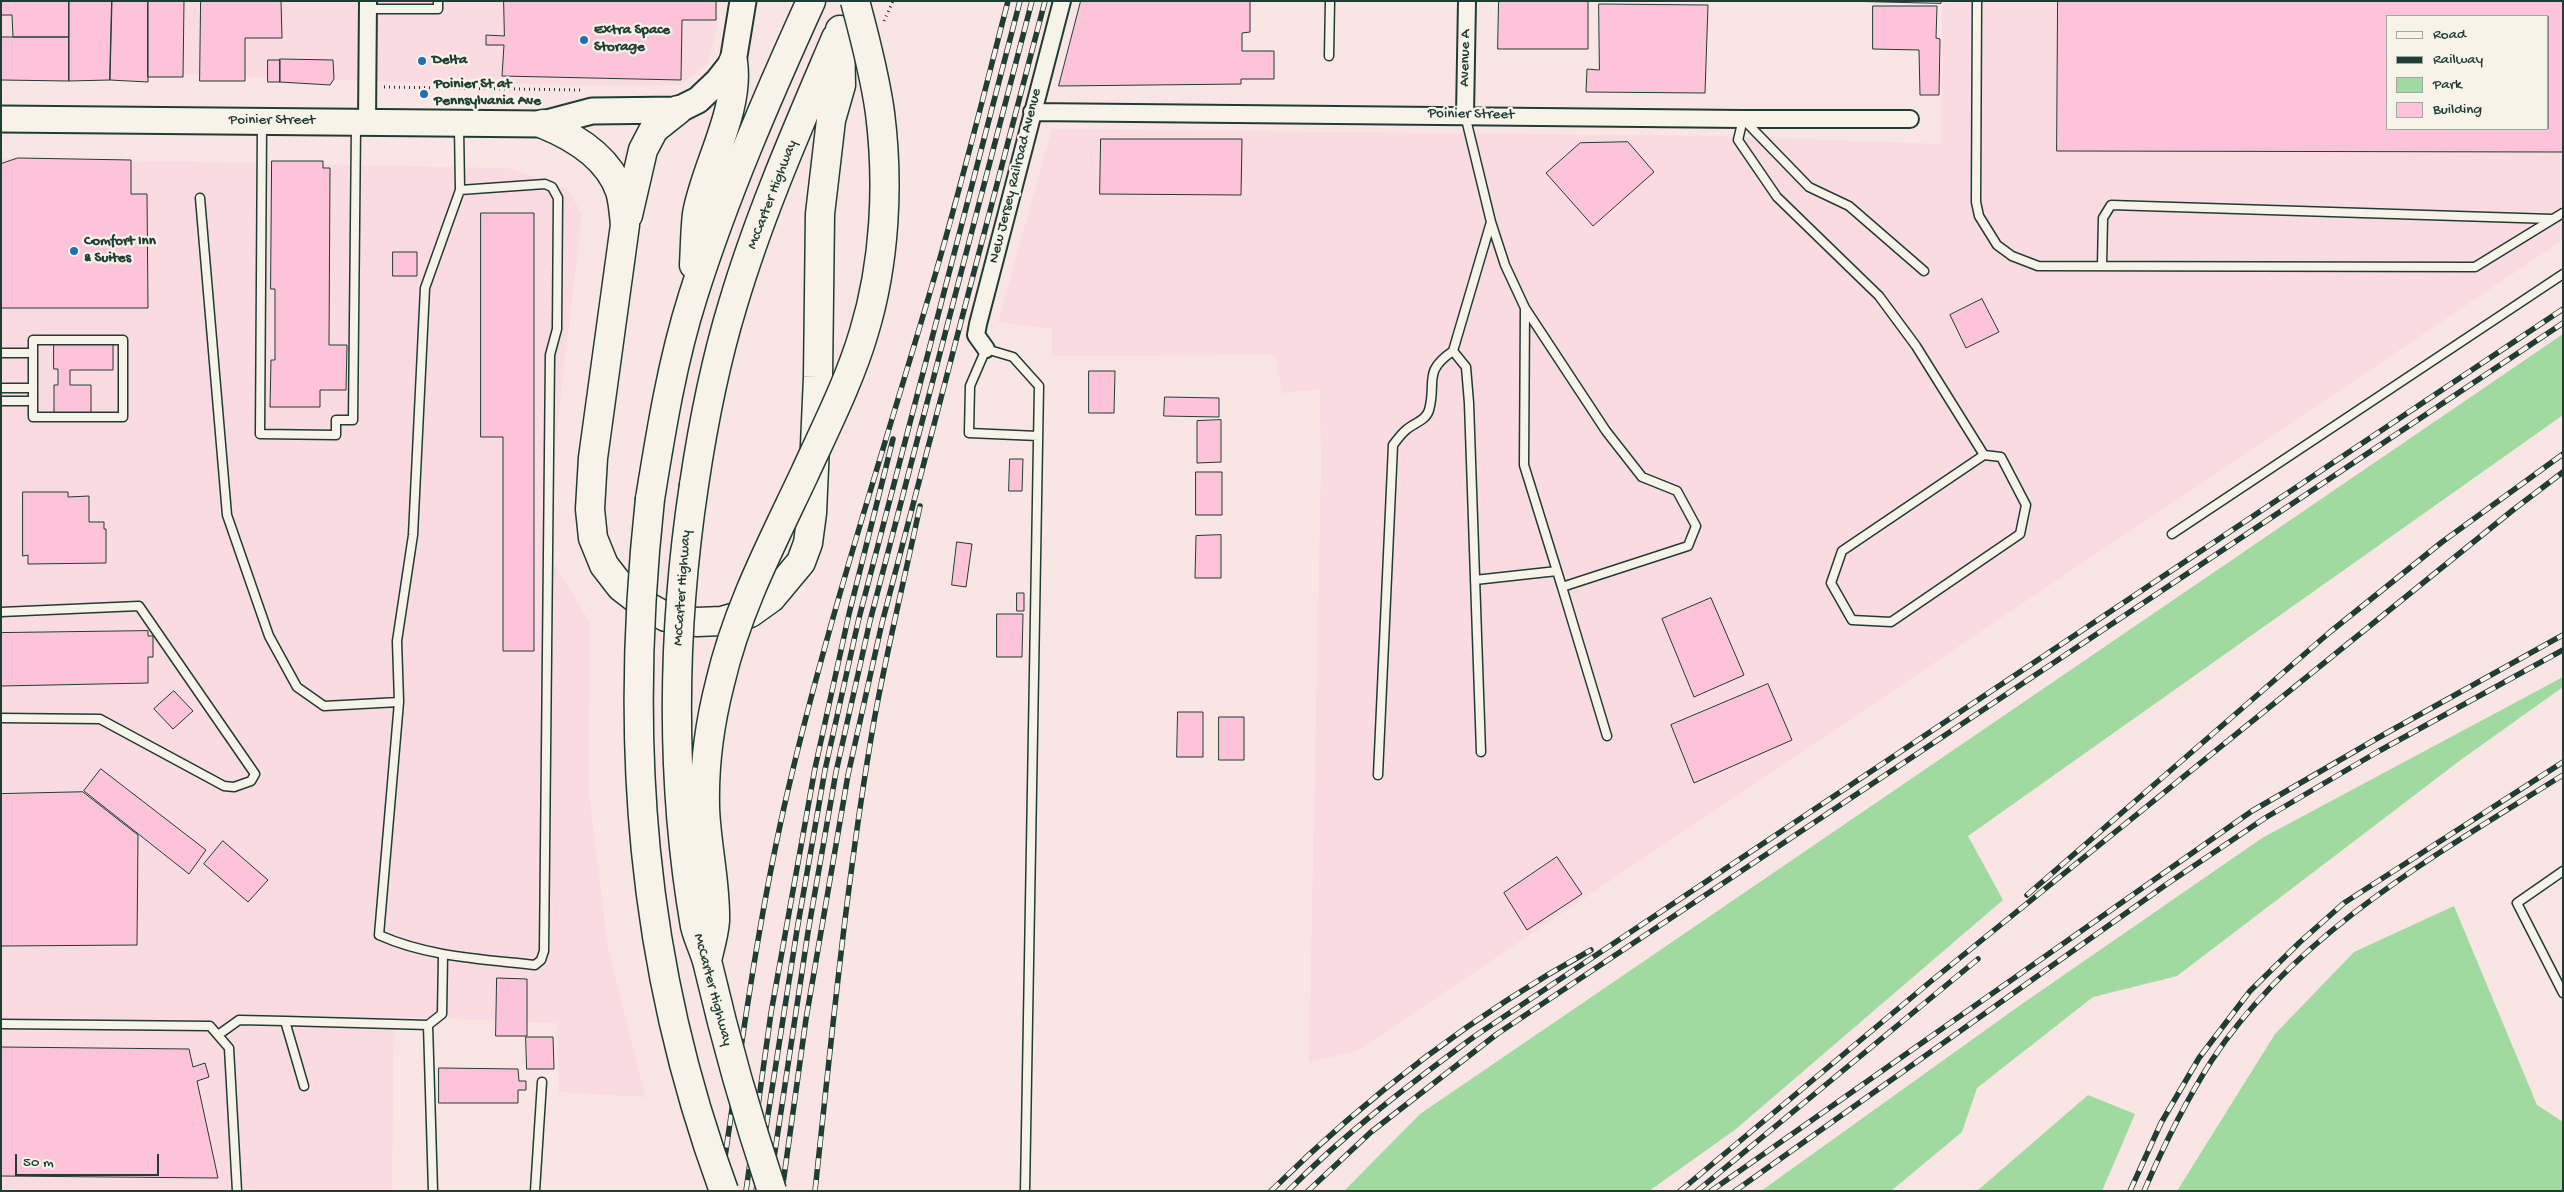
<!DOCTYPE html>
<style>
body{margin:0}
#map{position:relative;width:2564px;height:1192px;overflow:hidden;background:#f9e5e4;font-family:"Gochi Hand",sans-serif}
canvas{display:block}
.frame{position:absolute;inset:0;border:2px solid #1f3d34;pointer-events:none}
.legend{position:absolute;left:2386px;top:15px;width:162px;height:115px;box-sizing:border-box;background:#f7f3e8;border:1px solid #a1aaa0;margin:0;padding:6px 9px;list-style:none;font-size:15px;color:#1f3d34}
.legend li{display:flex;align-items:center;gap:10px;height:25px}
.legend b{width:25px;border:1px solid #a1aaa0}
.scale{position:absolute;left:15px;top:1154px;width:144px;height:22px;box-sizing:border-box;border:2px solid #1f3d34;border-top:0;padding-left:6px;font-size:15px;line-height:18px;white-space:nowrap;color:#1f3d34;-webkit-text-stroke:4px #f7f3e8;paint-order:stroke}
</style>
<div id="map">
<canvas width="2564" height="1192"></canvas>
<div class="frame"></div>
<ul class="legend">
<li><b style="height:6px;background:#f7f3e8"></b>Road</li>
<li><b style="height:6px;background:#1f3d34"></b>Railway</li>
<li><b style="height:14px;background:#a0daa0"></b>Park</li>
<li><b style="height:14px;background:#fdc4d9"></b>Building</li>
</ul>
<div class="scale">50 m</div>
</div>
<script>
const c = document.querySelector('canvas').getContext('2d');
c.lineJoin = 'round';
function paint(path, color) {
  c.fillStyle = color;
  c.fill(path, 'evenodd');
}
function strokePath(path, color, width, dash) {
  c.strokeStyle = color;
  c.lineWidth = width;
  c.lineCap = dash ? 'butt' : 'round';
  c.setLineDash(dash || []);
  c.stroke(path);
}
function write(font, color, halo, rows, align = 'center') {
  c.font = font + ' "Gochi Hand",sans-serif';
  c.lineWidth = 4.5;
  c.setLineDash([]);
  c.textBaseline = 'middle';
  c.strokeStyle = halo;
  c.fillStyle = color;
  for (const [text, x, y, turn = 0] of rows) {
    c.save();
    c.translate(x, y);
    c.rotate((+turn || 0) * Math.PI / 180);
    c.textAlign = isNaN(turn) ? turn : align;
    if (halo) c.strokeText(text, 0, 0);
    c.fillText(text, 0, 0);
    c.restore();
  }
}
paint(new Path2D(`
 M 1,1 L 718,1 L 718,24 L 708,63 L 680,85 L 630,86 L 409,82 L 1,69 Z
 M 1942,1 L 2563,1 L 2563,240 L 1357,1051 L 1309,1062 L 1321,467 L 1320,389 L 1282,393 L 1275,355 L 1052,356 L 1052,329 L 998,322 L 1052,129 L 1720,136 L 1942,144 ZM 2388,16 L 2548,16 L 2548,129 L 2388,129 Z
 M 1,158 L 507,168 L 568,189 L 582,215 L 546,520 L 554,564 L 590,622 L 589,792 L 608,947 L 645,1097 L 559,1092 L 557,1023 L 394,1017 L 392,1191 L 1,1191 Z`), '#fadbe1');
paint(new Path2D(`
 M 2563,334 L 2563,415 L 1968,836 L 2003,900 L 1736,1129 L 1649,1191 L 1344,1191 L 1420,1114 Z
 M 2563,677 L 2563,687 L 2462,759 L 2177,976 L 2093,997 L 1977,1088 L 1962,1132 L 1891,1191 L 1761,1191 L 2019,1006 L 2262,838 Z
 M 2454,906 L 2537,1105 L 2563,1122 L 2563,1191 L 2177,1191 L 2275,1034 L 2354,952 Z
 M 2088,1095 L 2135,1114 L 2102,1191 L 1977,1191 Z`), '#a0daa0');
const building = new Path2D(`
 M 1,1 L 69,1 L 69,37 L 13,37 L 12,15 L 1,15 Z
 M 69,1 L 112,1 L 110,80 L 69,81 Z
 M 112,1 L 148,1 L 148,82 L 110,80 Z
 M 148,1 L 184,1 L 183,77 L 148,77 Z
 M 201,1 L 281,1 L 282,38 L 245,38 L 245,81 L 200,81 Z
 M 504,1 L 716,1 L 716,20 L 682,20 L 681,80 L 502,76 L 504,45 L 486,45 L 486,35 L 504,36 Z
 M 1081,1 L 1250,1 L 1250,32 L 1242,33 L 1242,51 L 1274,51 L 1274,79 L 1241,79 L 1241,84 L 1059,86 Z
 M 1499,1 L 1588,1 L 1588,49 L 1498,49 Z
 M 1843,1 L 1941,1 L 1941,3 Z
 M 2058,1 L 2563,1 L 2563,152 L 2057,151 ZM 2388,16 L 2548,16 L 2548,129 L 2388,129 Z
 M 1599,4 L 1708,5 L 1705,93 L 1586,92 L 1587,69 L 1599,70 Z
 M 1873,6 L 1937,6 L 1936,38 L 1940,39 L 1939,95 L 1920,95 L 1919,50 L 1873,49 Z
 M 1,37 L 69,37 L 69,81 L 1,80 Z
 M 280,59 L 333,60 L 334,79 L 330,85 L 280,82 Z
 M 268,60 L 280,60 L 280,82 L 268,82 Z
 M 1101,139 L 1242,139 L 1241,195 L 1100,194 Z
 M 1628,142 L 1654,172 L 1593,226 L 1546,173 L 1580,143 Z
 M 18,158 L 131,160 L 131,194 L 147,194 L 148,308 L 1,308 L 1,164 Z
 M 272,161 L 323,161 L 323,168 L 330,168 L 329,345 L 347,345 L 346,390 L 320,390 L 320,407 L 270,407 L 271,360 L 275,360 L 275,289 L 271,289 Z
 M 481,213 L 534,213 L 534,651 L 503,651 L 503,437 L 481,437 Z
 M 393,252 L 417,252 L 417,276 L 393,276 Z
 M 1982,299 L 1999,332 L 1966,348 L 1950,315 Z
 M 54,342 L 113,343 L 113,370 L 70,370 L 70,385 L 91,385 L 91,413 L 54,413 L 54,385 L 58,385 L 58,369 L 54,369 Z
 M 1089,371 L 1115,371 L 1114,413 L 1089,413 Z
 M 1165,397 L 1219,398 L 1219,417 L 1164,416 Z
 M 1221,420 L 1221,462 L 1197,463 L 1197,421 Z
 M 1010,459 L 1023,459 L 1022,491 L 1009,491 Z
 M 1196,472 L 1222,472 L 1222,515 L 1196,515 Z
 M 23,492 L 68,492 L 68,497 L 89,496 L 89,522 L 104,522 L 104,529 L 106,529 L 106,563 L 28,564 L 28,555 L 23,556 Z
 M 1221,535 L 1221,578 L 1195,578 L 1196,536 Z
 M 957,542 L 972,544 L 966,587 L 952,585 Z
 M 1017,593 L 1024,593 L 1024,611 L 1017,611 Z
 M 1711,598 L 1744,675 L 1694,697 L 1662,619 Z
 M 997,614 L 1023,614 L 1022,657 L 997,657 Z
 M 148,631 L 148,636 L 153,636 L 153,657 L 148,657 L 148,683 L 1,686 L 1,633 Z
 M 1768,684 L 1792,740 L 1694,783 L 1671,725 Z
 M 174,691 L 193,711 L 173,729 L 154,709 Z
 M 1178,712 L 1203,712 L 1203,757 L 1177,757 Z
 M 1219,717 L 1244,717 L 1244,760 L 1219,760 Z
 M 101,769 L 206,850 L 189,874 L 84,791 Z
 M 83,792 L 138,835 L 137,945 L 1,946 L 1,794 Z
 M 223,841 L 268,880 L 248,902 L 204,864 Z
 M 1557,857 L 1582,894 L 1527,930 L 1504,893 Z
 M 497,978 L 527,979 L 527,1036 L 496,1036 Z
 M 526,1037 L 553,1037 L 554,1069 L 527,1069 Z
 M 1,1047 L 189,1049 L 193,1067 L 205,1063 L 209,1077 L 197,1081 L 218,1178 L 1,1176 Z
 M 439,1068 L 518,1069 L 519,1081 L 526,1081 L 526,1090 L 518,1090 L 518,1103 L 439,1103 Z`);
paint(building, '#fdc4d9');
strokePath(building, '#1f3d34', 1);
const lane = new Path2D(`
 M 1977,1 L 1976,202 L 1979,216 L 1997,245 L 2012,256 L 2038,266 L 2475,267 L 2563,213
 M 368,9 L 438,9 L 438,1
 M 1329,56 L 1330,1
 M 1465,115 L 1491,222 L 1505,265 L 1525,308 L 1606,431 L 1642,477 L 1677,491 L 1696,526 L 1688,546 L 1562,587 L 1524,465 L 1525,308
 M 262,125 L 260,434 L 336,435 L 336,420 L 353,420 L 356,126
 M 459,127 L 460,190 L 425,288 L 413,535 L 397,641 L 399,702 L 379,935 C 428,957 482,959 535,965 L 541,960 L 544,951 L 550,355 L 557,329 L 558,198 L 552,187 L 545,184 L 460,190
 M 200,198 L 227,515 L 269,636 L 297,687 L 324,706 L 399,702
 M 2102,266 L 2103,218 L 2111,205 L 2552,219
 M 1924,271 L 1849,206 L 1809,187 L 1743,119 L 1738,140 L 1777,197 L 1879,296 L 1916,346 L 1984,455 L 1842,551 L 1831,583 L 1852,620 L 1891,622 L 2020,534 L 2026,505 L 2001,457 L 1984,455
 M 33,340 L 123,340 L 123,417 L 33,417 Z
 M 1,353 L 33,353
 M 1,388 L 33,388
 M 1,401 L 33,401
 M 2172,534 L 2563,274
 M 1475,580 L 1557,571
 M 1562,587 L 1607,736
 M 1,612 L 139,606 L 255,774 L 251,781 L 234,787 L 224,786 L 100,719 L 1,718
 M 1481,752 L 1469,403 L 1466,367 L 1453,351 L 1491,222
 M 1378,775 L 1393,445 C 1397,440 1401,434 1406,430 C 1413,423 1426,421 1429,410 C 1437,382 1422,372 1453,351
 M 2563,871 L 2517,903 L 2563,993
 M 285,1021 L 428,1025 L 442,1014 L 443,955
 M 1,1024 L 210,1026 L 229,1048 L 237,1191
 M 428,1025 L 433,1191
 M 218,1035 L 239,1020 L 285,1021 L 304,1086
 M 535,1191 L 542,1082
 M 1025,1191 L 1039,386 L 1013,357 L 986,349 L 970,386 L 969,433 L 1038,436`);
const street = new Path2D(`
 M 1032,112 L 1743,119 L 1910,119
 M 1465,115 L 1467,1
 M 367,122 L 368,1
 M 986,349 L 976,335 L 978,324 L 1062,1`);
const primary = new Path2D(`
 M 1,119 L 543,124 L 592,111 L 678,110 L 698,100 L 718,81 L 733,62 L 743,1`);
const highway = new Path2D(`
 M 543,124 C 575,137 608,157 620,191 C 623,201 624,214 625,225 L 593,458 L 590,509 L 593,538 L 604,565 L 621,587 L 643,604 L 666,617 L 697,622 L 722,621 L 750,613 L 771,598 L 801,562 L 808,543 L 812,513 L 818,377 L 820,214 L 831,120 L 841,85 L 840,30
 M 628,215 L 643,150 L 654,129 L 678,110
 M 694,265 C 695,248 695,231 697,214 C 705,167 740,111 733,62
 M 694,485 C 703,424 715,363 733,304 C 760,213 799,125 836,38
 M 650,499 C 661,431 672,362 693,296 C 725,195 767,98 811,1`);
strokePath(lane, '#1f3d34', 11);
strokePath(street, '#1f3d34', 20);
strokePath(primary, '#1f3d34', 29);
strokePath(highway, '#1f3d34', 31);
strokePath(new Path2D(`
 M 884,21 L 893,1
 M 384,87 L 580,90`), '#1f3d34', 3, [1, 4]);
strokePath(lane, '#f7f3e8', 8);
strokePath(street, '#f7f3e8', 16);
strokePath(primary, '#f7f3e8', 25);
strokePath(highway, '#f7f3e8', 28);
const rail = new Path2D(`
 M 2027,895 L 2330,632 L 2442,542 L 2563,454
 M 720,1191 C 740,1057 757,922 788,790 C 827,624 880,462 928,299 C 958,200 982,101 1008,1
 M 746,1191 L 771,1013 L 815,768 L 849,614 L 893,439
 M 756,1191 L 797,930 L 825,770 L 859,618 L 1020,1
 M 769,1191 L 808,932 L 836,772 L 870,621 L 1032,1
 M 782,1191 L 806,1019 L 848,775 L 882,623 L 1045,1
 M 815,1191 C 832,1034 847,876 874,721 C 887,649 905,577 920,506
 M 1271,1191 C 1367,1096 1473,1015 1591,950
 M 1288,1191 C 1345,1133 1410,1084 1475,1036 L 2563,309
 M 1308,1191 L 1371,1132 L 1497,1034 L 2563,323
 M 1680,1191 L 1930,982 L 2513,510 L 2563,472
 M 1697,1191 L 1978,959
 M 1711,1191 L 2252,811 L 2383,735 L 2563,635
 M 1735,1191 L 2167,884 L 2265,818 L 2379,751 L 2563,650
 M 2130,1191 L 2161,1123 L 2199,1058 L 2250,991 L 2300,942 L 2344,903 L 2563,762
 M 2144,1191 C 2164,1145 2185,1102 2212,1060 C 2296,933 2437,854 2563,775`);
strokePath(rail, '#1f3d34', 5.5);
strokePath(rail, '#f7f3e8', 4, [11]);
const highwayBridge = new Path2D(`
 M 694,485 C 672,630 670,782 695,926 C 698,939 705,952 708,965 C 726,1042 747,1116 772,1191
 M 650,499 C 624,738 640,964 724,1191
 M 707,960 C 710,948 714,934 715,921 C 716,883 706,844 705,807 C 704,766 710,722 720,683 C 737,609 772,543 804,475 C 825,429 850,380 864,332 C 885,263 889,184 880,113 C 875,76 865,38 855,1`);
strokePath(highwayBridge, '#1f3d34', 31, []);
strokePath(highwayBridge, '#f7f3e8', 28);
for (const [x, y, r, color] of [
 [584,40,5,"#1f6fb2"],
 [422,61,5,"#1f6fb2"],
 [424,94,5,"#1f6fb2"],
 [74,251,5,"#1f6fb2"]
]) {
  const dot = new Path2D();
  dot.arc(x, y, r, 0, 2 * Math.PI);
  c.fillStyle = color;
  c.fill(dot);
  strokePath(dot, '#f7f3e8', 2);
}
write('bold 15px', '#1f3d34', '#f7f3e8', [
 ["Extra Space",594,31],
 ["Storage",594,48],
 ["Delta",432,61],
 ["Poinier St at",434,85],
 ["Pennsylvania Ave",434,102],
 ["Comfort Inn",84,242],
 ["& Suites",84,259]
], 'left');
write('15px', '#1f3d34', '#f7f3e8', [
 ["Avenue A",1466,58,-89],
 ["Poinier Street",1471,115,1],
 ["Poinier Street",272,121],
 ["New Jersey Railroad Avenue",1016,176,-76],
 ["McCarter Highway",773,195,-69],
 ["McCarter Highway",683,588,-86],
 ["McCarter Highway",712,990,75]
]);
</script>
